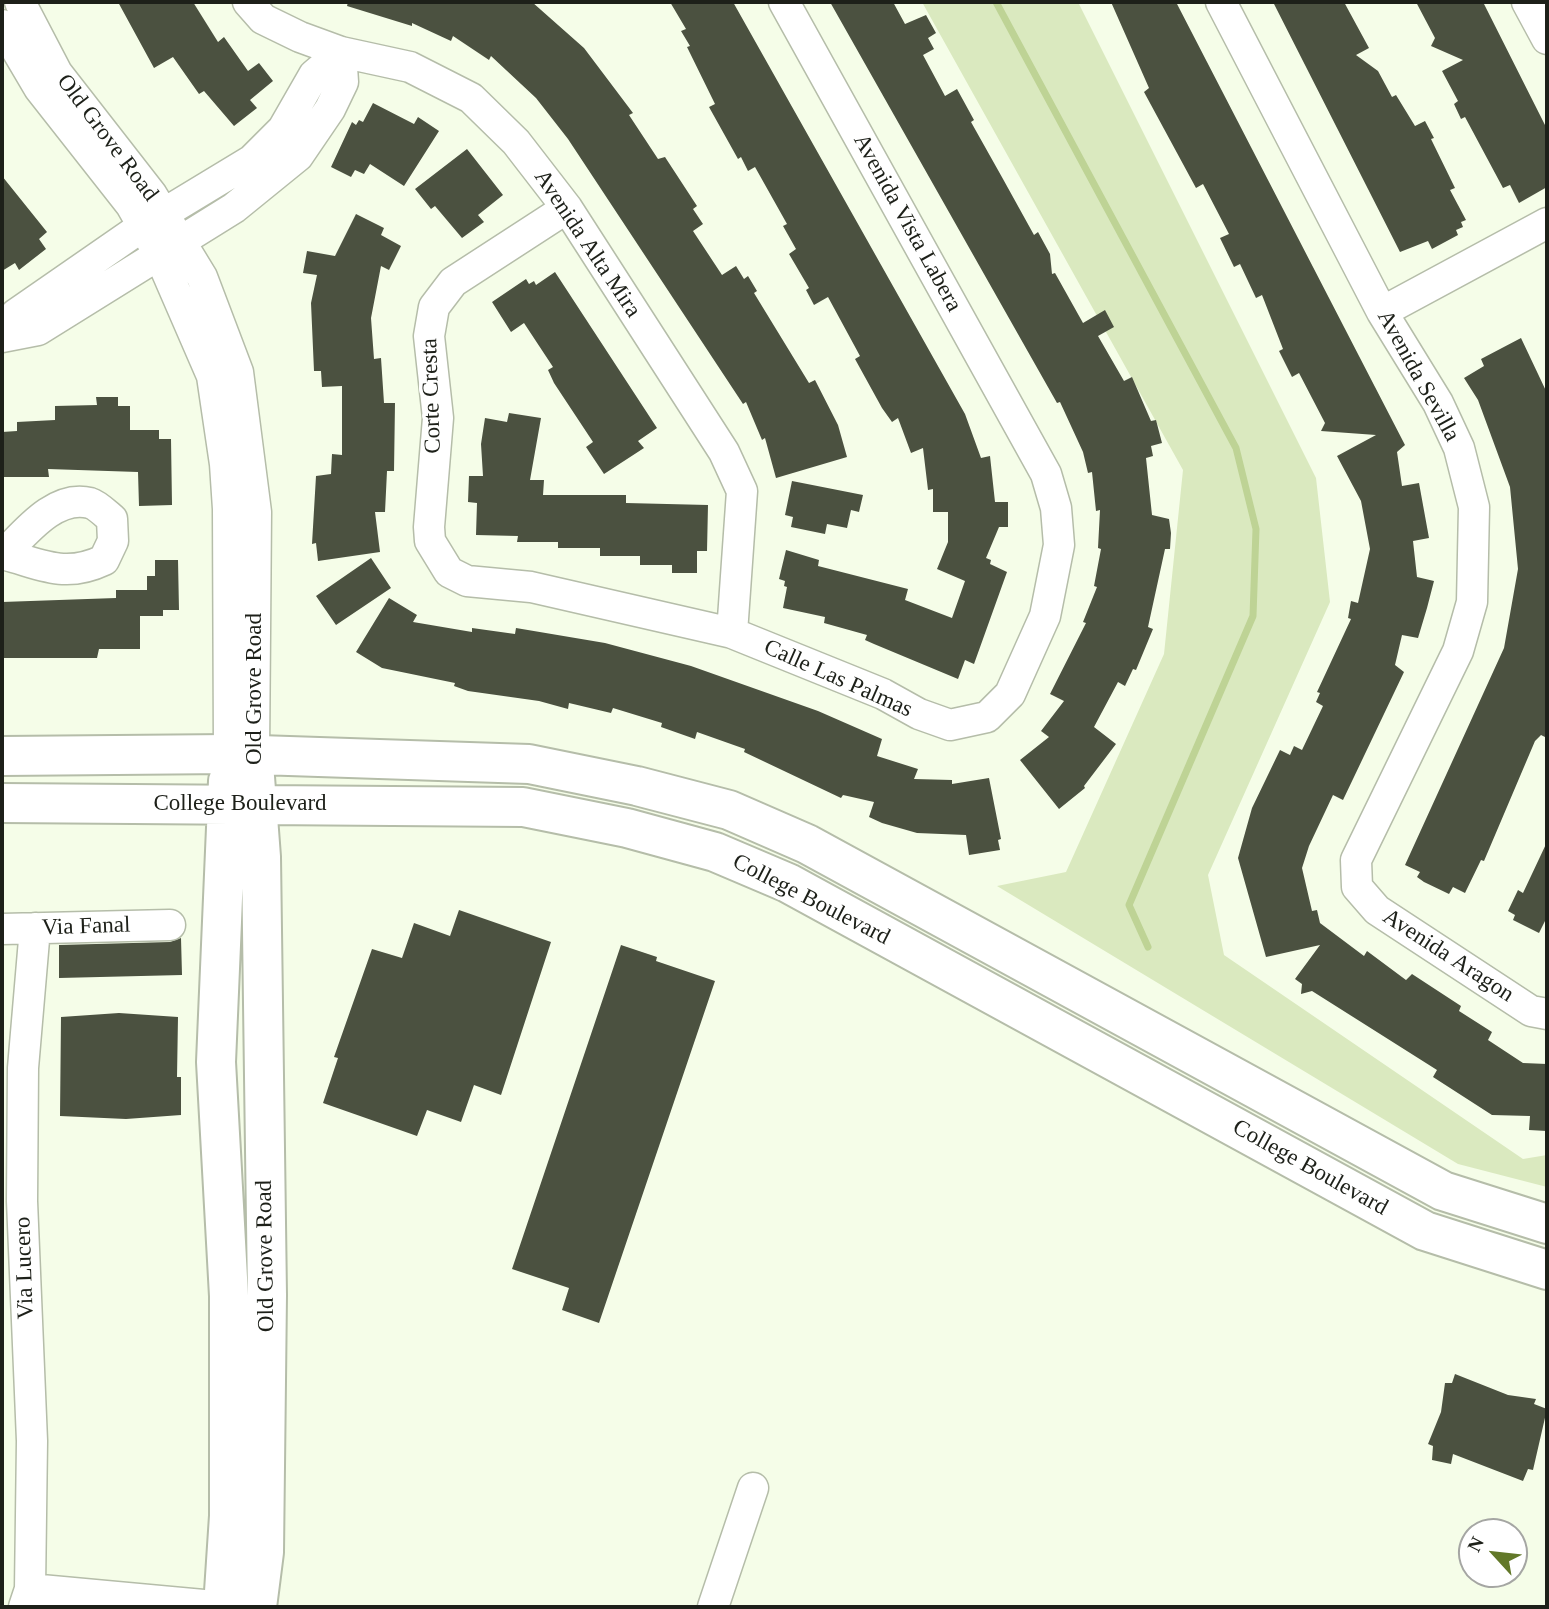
<!DOCTYPE html>
<style>
body{margin:0}
#map{position:relative;width:1549px;height:1609px;overflow:hidden;background:#f5fde8;font-family:"Times New Roman",serif}
canvas{display:block}
.frame{position:absolute;inset:0;border:4px solid #1d2019;pointer-events:none}
.north{position:absolute;left:1458px;top:1518px;width:70px;height:70px;box-sizing:border-box;background:#fff;border:2px solid #a5a6a3;border-radius:50%;rotate:297deg;font-size:19px;font-weight:700;line-height:28px;text-align:center;color:#1d2019}
.north::after{content:'';display:block;margin:auto;width:24px;height:32px;background:#627829;clip-path:polygon(50% 0,100% 100%,50% 72%,0 100%)}
</style>
<div id="map">
<canvas width="1549" height="1609"></canvas>
<div class="frame"></div>
<div class="north">N</div>
</div>
<script>
const c = document.querySelector('canvas').getContext('2d');
c.lineJoin = 'round';
function paint(path, color) {
  c.fillStyle = color;
  c.fill(path, 'evenodd');
}
function strokePath(path, color, width, dash) {
  c.strokeStyle = color;
  c.lineWidth = width;
  c.lineCap = dash ? 'butt' : 'round';
  c.setLineDash(dash || []);
  c.stroke(path);
}
function write(font, color, halo, rows, align = 'center') {
  c.font = font + ' "Times New Roman",serif';
  c.lineWidth = 7;
  c.setLineDash([]);
  c.textBaseline = 'middle';
  c.strokeStyle = halo;
  c.fillStyle = color;
  for (const [text, x, y, turn = 0] of rows) {
    c.save();
    c.translate(x, y);
    c.rotate((+turn || 0) * Math.PI / 180);
    c.textAlign = isNaN(turn) ? turn : align;
    if (halo) c.strokeText(text, 0, 0);
    c.fillText(text, 0, 0);
    c.restore();
  }
}
paint(new Path2D(`
 M 922,2 L 1078,2 L 1316,478 L 1330,602 L 1208,875 L 1224,955 L 1523,1159 L 1547,1155 L 1547,1187 L 1458,1164 L 997,886 L 1066,872 L 1164,654 L 1183,470 Z`), '#dae9bf');
strokePath(new Path2D(`
 M 996,2 L 1236,448 L 1256,529 L 1253,616 L 1129,905 L 1148,947`), '#bed395', 7);
paint(new Path2D(`
 M 118,2 L 193,2 L 218,42 L 224,37 L 248,71 L 259,63 L 273,81 L 250,100 L 257,108 L 234,126 L 204,91 L 199,94 L 173,57 L 154,68 Z
 M 348,2 L 532,2 L 584,48 L 633,113 L 629,115 L 658,159 L 665,157 L 697,206 L 693,209 L 703,224 L 693,231 L 722,275 L 736,266 L 744,279 L 748,276 L 757,291 L 754,293 L 809,383 L 815,380 L 838,425 L 847,457 L 776,478 L 765,438 L 762,440 L 746,402 L 743,404 L 568,139 L 536,98 L 491,56 L 489,60 L 453,36 L 451,41 L 412,23 L 412,26 L 347,6 Z
 M 670,2 L 733,2 L 965,414 L 981,458 L 990,456 L 995,502 L 1008,502 L 1008,527 L 999,527 L 986,558 L 991,560 L 990,564 L 1007,572 L 974,664 L 965,660 L 958,679 L 874,644 L 865,640 L 867,635 L 824,623 L 825,617 L 783,608 L 787,587 L 784,586 L 785,581 L 779,579 L 786,550 L 819,560 L 818,566 L 908,589 L 905,600 L 952,618 L 965,581 L 937,569 L 948,542 L 948,512 L 933,512 L 933,489 L 928,490 L 923,448 L 911,453 L 898,418 L 892,422 L 882,408 L 855,359 L 860,356 L 828,297 L 814,305 L 806,290 L 809,288 L 789,254 L 796,249 L 783,226 L 787,224 L 755,167 L 748,171 L 741,157 L 738,159 L 709,107 L 715,104 L 687,47 L 690,46 L 681,31 L 686,29 Z
 M 830,2 L 893,2 L 905,24 L 926,15 L 936,33 L 928,38 L 934,49 L 923,55 L 945,96 L 957,89 L 974,120 L 971,122 L 1003,179 L 1034,235 L 1038,232 L 1050,254 L 1052,274 L 1055,273 L 1083,323 L 1105,310 L 1114,327 L 1098,336 L 1124,381 L 1132,377 L 1151,421 L 1156,420 L 1162,443 L 1151,446 L 1153,456 L 1146,458 L 1152,515 L 1169,519 L 1171,533 L 1170,549 L 1165,549 L 1148,627 L 1153,629 L 1136,670 L 1133,669 L 1125,686 L 1118,682 L 1094,727 L 1116,744 L 1084,786 L 1085,788 L 1059,809 L 1020,760 L 1049,737 L 1041,731 L 1064,701 L 1050,694 L 1086,623 L 1083,622 L 1097,587 L 1094,586 L 1101,549 L 1098,548 L 1100,510 L 1096,511 L 1092,472 L 1088,473 L 1083,452 L 1060,402 L 1057,403 Z
 M 1111,2 L 1176,2 L 1405,445 L 1397,452 L 1402,486 L 1419,483 L 1429,538 L 1413,541 L 1417,577 L 1434,581 L 1427,608 L 1418,638 L 1402,635 L 1395,665 L 1404,672 L 1343,800 L 1333,795 L 1309,846 L 1302,868 L 1312,911 L 1317,910 L 1320,923 L 1364,956 L 1367,951 L 1406,980 L 1412,974 L 1461,1006 L 1459,1011 L 1492,1032 L 1488,1040 L 1523,1063 L 1547,1064 L 1547,1131 L 1529,1130 L 1530,1116 L 1492,1115 L 1433,1077 L 1437,1070 L 1312,991 L 1301,994 L 1302,984 L 1295,979 L 1320,945 L 1266,957 L 1238,858 L 1252,808 L 1280,750 L 1290,755 L 1294,746 L 1302,750 L 1323,706 L 1316,702 L 1320,693 L 1317,692 L 1351,619 L 1348,618 L 1351,601 L 1358,603 L 1370,549 L 1361,501 L 1337,456 L 1376,435 L 1321,431 L 1325,423 L 1299,373 L 1292,377 L 1279,351 L 1283,349 L 1262,295 L 1256,298 L 1240,264 L 1234,267 L 1220,238 L 1229,234 L 1203,184 L 1196,188 L 1144,92 L 1149,88 Z
 M 1273,2 L 1344,2 L 1369,48 L 1356,55 L 1378,71 L 1392,97 L 1396,95 L 1415,126 L 1425,121 L 1434,138 L 1431,139 L 1455,188 L 1450,190 L 1466,220 L 1461,222 L 1463,227 L 1456,230 L 1458,235 L 1432,249 L 1428,241 L 1400,252 Z
 M 1416,2 L 1483,2 L 1547,129 L 1547,187 L 1519,203 L 1510,185 L 1503,188 L 1465,117 L 1461,119 L 1454,104 L 1458,101 L 1442,71 L 1463,60 L 1431,46 L 1435,38 Z
 M 373,103 L 414,124 L 418,117 L 439,131 L 404,186 L 370,164 L 364,174 L 355,170 L 351,177 L 331,167 L 352,122 L 356,125 L 359,120 L 363,122 Z
 M 467,149 L 503,195 L 478,215 L 484,222 L 462,238 L 435,206 L 431,209 L 415,189 Z
 M 2,176 L 47,232 L 39,239 L 46,249 L 19,270 L 15,263 L 2,271 Z
 M 356,214 L 384,228 L 381,235 L 401,246 L 389,270 L 381,266 L 371,318 L 374,359 L 381,358 L 384,403 L 395,403 L 394,471 L 387,471 L 385,512 L 375,512 L 380,552 L 318,561 L 316,543 L 312,544 L 316,476 L 331,474 L 332,454 L 342,455 L 342,386 L 322,387 L 321,371 L 314,371 L 311,303 L 317,275 L 303,273 L 307,251 L 335,256 Z
 M 555,272 L 657,428 L 638,441 L 644,448 L 604,474 L 586,447 L 593,442 L 554,383 L 548,370 L 553,367 L 524,323 L 511,332 L 492,302 L 526,279 L 529,284 L 534,281 L 536,285 Z
 M 1521,338 L 1547,393 L 1547,738 L 1541,735 L 1535,741 L 1484,861 L 1481,860 L 1465,893 L 1453,887 L 1449,894 L 1424,882 L 1417,877 L 1420,872 L 1405,865 L 1504,648 L 1518,569 L 1510,487 L 1478,400 L 1464,378 L 1484,366 L 1481,359 Z
 M 96,397 L 118,397 L 118,406 L 130,406 L 130,430 L 159,430 L 159,439 L 171,439 L 172,505 L 139,506 L 138,472 L 48,469 L 49,477 L 2,477 L 2,432 L 17,431 L 17,422 L 55,420 L 55,406 L 97,405 Z
 M 509,413 L 541,418 L 530,480 L 544,480 L 543,495 L 626,495 L 626,503 L 708,505 L 707,551 L 697,551 L 697,573 L 672,573 L 672,565 L 640,565 L 640,556 L 600,556 L 600,548 L 558,548 L 558,542 L 517,542 L 518,536 L 476,535 L 477,503 L 468,502 L 469,476 L 483,476 L 481,444 L 485,418 L 507,422 Z
 M 792,481 L 863,495 L 859,512 L 851,510 L 847,528 L 827,524 L 825,534 L 791,527 L 793,517 L 785,515 Z
 M 371,558 L 391,588 L 336,625 L 316,596 Z
 M 155,560 L 178,560 L 179,610 L 163,610 L 163,616 L 140,616 L 140,649 L 99,649 L 97,658 L 2,658 L 2,602 L 116,598 L 116,590 L 147,590 L 147,576 L 155,576 Z
 M 389,598 L 417,615 L 413,622 L 472,632 L 472,628 L 515,634 L 516,628 L 605,643 L 691,666 L 818,711 L 882,739 L 877,756 L 918,769 L 914,779 L 952,780 L 952,784 L 989,778 L 1001,839 L 998,840 L 1000,850 L 969,855 L 966,835 L 917,833 L 882,823 L 869,817 L 874,802 L 843,795 L 841,798 L 744,752 L 745,749 L 697,732 L 695,739 L 661,727 L 662,723 L 613,708 L 611,713 L 569,703 L 568,709 L 539,701 L 468,691 L 454,686 L 455,683 L 382,668 L 356,652 Z
 M 1547,842 L 1547,917 L 1539,933 L 1513,920 L 1515,915 L 1508,911 L 1518,890 L 1523,893 Z
 M 459,910 L 551,942 L 501,1095 L 474,1085 L 461,1122 L 427,1110 L 417,1136 L 323,1103 L 338,1058 L 334,1057 L 372,949 L 402,958 L 414,923 L 450,936 Z
 M 181,938 L 182,975 L 59,978 L 59,945 L 170,942 Z
 M 621,945 L 657,957 L 656,961 L 715,981 L 599,1323 L 562,1310 L 569,1288 L 512,1269 Z
 M 119,1013 L 178,1017 L 177,1077 L 181,1077 L 181,1115 L 126,1119 L 60,1116 L 61,1017 Z
 M 1455,1374 L 1508,1395 L 1536,1399 L 1534,1404 L 1547,1409 L 1533,1470 L 1528,1469 L 1523,1481 L 1453,1454 L 1451,1464 L 1432,1460 L 1433,1446 L 1428,1444 L 1441,1412 L 1445,1383 L 1452,1383 Z`), '#4b5140');
const minor = new Path2D(`
 M 20,2 L 57,73 L 152,195 L 202,277 L 238,372 L 256,512 L 254,754
 M 248,2 L 263,19 L 300,37 L 341,52 L 410,67 L 471,98 L 516,142 L 567,208 L 724,452 L 742,491 L 732,633
 M 1221,2 L 1382,312 L 1438,403 L 1459,448 L 1474,507 L 1472,602 L 1458,651 L 1356,860 L 1357,887 L 1377,910 L 1531,1011 L 1547,1014
 M 1527,2 L 1547,39
 M 2,25 L 39,88 L 131,205 L 159,254 L 212,376 L 225,464 L 228,509 L 229,754
 M 567,208 L 453,282 L 434,307 L 429,336 L 438,418 L 429,527 L 430,541 L 449,572 L 467,581 L 531,587 L 732,633 L 883,694 L 919,714 L 950,725 L 987,717 L 1010,694 L 1045,616 L 1059,545 L 1056,508 L 1046,474 L 784,2
 M 1382,312 L 1547,223
 M 2,329 L 16,314 L 143,226 L 252,160 L 283,129 L 314,75 L 341,52 L 343,82 L 330,109 L 298,156 L 234,208 L 38,330 L 2,337
 M 2,554 C 42,564 64,579 104,560 L 113,541 L 112,519 C 106,514 97,505 90,503 C 55,494 25,533 4,554
 M 2,929 L 170,925
 M 30,1589 L 225,1607
 M 24,1607 L 30,1589 L 32,1441 L 22,1201 L 23,1068 L 35,928
 M 713,1607 L 753,1488`);
const major = new Path2D(`
 M 2,756 L 229,754 L 529,764 L 637,786 L 729,810 L 807,844 L 1443,1191 L 1547,1224
 M 255,777 L 261,857 L 267,1295 L 264,1552 L 257,1607
 M 2,803 L 523,807 L 627,828 L 715,852 L 788,883 L 1425,1231 L 1547,1270
 M 223,1607 L 229,1516 L 229,1296 L 216,1062 L 228,781`);
strokePath(minor, '#b5bda9', 33);
strokePath(major, '#b5bda9', 42);
strokePath(minor, '#fff', 30);
strokePath(major, '#fff', 38);
write('23px', '#1d2019', '#fff', [
 ["Old Grove Road",107,138,53],
 ["Avenida Vista Labera",907,223,61],
 ["Avenida Alta Mira",587,244,56],
 ["Avenida Sevilla",1418,376,61],
 ["Corte Cresta",432,396,-92],
 ["Calle Las Palmas",838,679,24],
 ["Old Grove Road",255,689,-90],
 ["College Boulevard",240,804],
 ["College Boulevard",811,900,27],
 ["Via Fanal",86,927,-2],
 ["Avenida Aragon",1448,956,33],
 ["College Boulevard",1310,1168,29],
 ["Old Grove Road",266,1256,-91],
 ["Via Lucero",25,1268,-92]
]);
</script>
